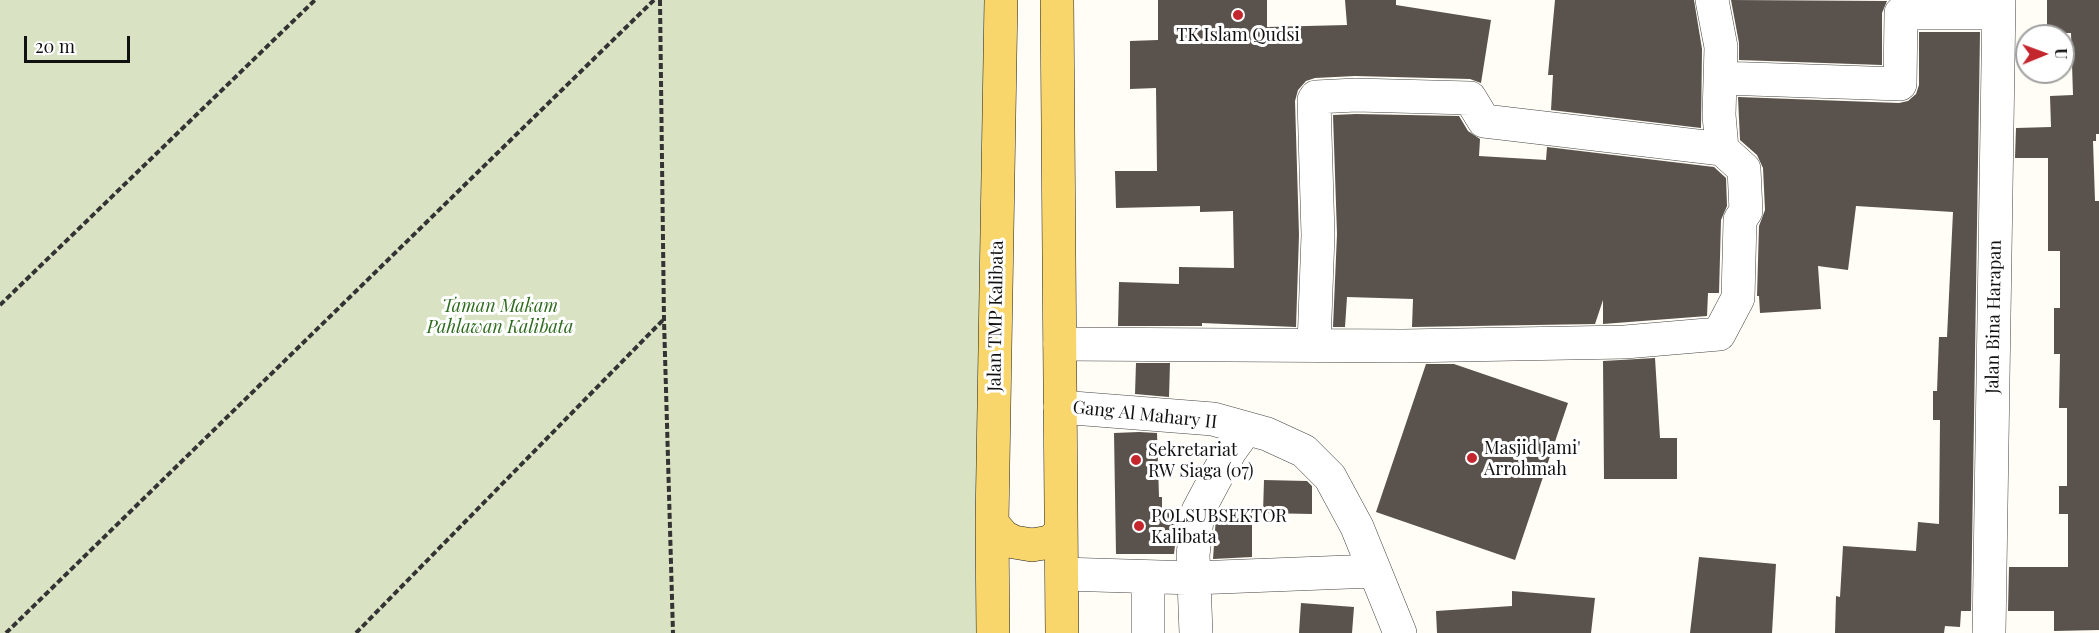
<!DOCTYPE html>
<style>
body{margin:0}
#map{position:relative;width:2099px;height:633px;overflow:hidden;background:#fffdf5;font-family:"Playfair Display",serif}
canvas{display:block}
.north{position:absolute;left:2015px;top:24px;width:60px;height:60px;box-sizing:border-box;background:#fff;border:2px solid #a0a0a0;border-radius:50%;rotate:89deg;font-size:16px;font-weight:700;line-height:24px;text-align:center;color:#111}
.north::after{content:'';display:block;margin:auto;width:21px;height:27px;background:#c4262e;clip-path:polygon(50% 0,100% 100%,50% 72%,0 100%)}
.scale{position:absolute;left:24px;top:36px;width:106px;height:27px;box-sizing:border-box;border:3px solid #111;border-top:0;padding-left:8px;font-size:18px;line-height:21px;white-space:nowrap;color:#111;-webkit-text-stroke:4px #fff;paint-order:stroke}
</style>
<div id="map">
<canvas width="2099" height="633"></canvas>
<div class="north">U</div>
<div class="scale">20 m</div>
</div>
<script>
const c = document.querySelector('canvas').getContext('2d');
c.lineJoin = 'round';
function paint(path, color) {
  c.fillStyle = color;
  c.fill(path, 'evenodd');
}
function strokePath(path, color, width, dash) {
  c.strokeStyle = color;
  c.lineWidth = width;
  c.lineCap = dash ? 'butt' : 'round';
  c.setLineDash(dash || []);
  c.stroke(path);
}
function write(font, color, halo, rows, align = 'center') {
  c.font = font + ' "Playfair Display",serif';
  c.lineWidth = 6;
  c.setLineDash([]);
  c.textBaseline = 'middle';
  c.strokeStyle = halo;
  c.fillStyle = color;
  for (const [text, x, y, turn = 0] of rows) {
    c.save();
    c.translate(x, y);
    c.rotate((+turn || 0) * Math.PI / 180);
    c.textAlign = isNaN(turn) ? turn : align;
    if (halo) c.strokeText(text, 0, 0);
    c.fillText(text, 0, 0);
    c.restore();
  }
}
paint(new Path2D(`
 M 0,0 L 1001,0 L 995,633 L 0,633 Z`), '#d9e3c4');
paint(new Path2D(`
 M 1158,0 L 1267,0 L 1267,27 L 1347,25 L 1345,0 L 1396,0 L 1396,5 L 1491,20 L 1481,83 L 1470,79 L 1355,76 L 1315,78 L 1306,81 L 1298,90 L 1295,101 L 1299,235 L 1296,327 L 1202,323 L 1202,326 L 1118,326 L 1119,282 L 1179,284 L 1179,267 L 1234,268 L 1233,211 L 1200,212 L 1200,206 L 1116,208 L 1115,171 L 1157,171 L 1156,88 L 1130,89 L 1130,41 L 1158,40 Z
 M 1555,0 L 1694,0 L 1702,49 L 1701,128 L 1551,110 L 1553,75 L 1548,75 Z
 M 1731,0 L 1887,1 L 1882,13 L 1882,65 L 1739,60 L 1739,43 Z
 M 2047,0 L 2099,0 L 2099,134 L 2096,134 L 2096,141 L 2093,141 L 2095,201 L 2099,201 L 2099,630 L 2054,631 L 2054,611 L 2008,611 L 2009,567 L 2068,567 L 2068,514 L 2059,514 L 2059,486 L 2067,486 L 2067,408 L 2059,408 L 2060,354 L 2054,354 L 2054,308 L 2060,308 L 2060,251 L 2048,251 L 2048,158 L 2015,158 L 2016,128 L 2051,127 L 2050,96 L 2073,95 L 2071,33 L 2047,33 Z
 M 1919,32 L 1980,32 L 1971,611 L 1961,611 L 1960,627 L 1945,626 L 1944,633 L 1835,633 L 1836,596 L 1840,597 L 1843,546 L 1916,551 L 1918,522 L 1939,524 L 1940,420 L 1933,420 L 1933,391 L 1937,391 L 1939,337 L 1947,337 L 1953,212 L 1856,206 L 1848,270 L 1818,266 L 1821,309 L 1760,313 L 1759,296 L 1757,296 L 1759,226 L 1765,210 L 1763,168 L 1757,155 L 1740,140 L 1738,97 L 1899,103 L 1908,101 L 1916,94 L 1919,85 Z
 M 1356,114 L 1459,116 L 1468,131 L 1480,139 L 1479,156 L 1546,160 L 1547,147 L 1714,167 L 1726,178 L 1727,206 L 1721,220 L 1719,293 L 1708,293 L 1707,316 L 1603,324 L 1603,300 L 1595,324 L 1412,327 L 1413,299 L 1347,297 L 1345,327 L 1333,327 L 1337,234 L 1333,115 Z
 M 1655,358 L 1660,438 L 1677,438 L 1677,479 L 1604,479 L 1603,361 Z
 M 1136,363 L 1170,363 L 1169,397 L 1135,394 Z
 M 1426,364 L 1454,364 L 1568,403 L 1515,560 L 1376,512 Z
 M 1139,432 L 1157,433 L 1159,497 L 1162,497 L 1162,511 L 1179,511 L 1174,554 L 1116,554 L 1114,433 Z
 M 1264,480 L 1307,481 L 1312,486 L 1312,514 L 1263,513 Z
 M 1220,510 L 1252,510 L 1252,557 L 1213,559 L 1216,517 Z
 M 1699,557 L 1776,564 L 1772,633 L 1690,633 Z
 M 1512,591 L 1595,598 L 1591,633 L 1437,633 L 1436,611 L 1512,606 Z
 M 1301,603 L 1354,607 L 1352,633 L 1299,633 Z`), '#5a524d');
const minor = new Path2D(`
 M 1712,0 L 1721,47 L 1719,115 L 1722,149
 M 1720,78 L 1900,84 L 1901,13 L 1998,13
 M 1060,344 L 1403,346 L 1625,342 L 1719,334 L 1738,298 L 1740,220 L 1746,211 L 1744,169 L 1722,149 L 1484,121 L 1470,98 L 1356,95 L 1316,97 L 1314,100 L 1318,235 L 1314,345
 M 1060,407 L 1213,419 L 1267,434 L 1304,451 L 1330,477 L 1357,527 L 1400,633
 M 1062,574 L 1194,578 L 1374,571
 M 1148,633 L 1148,577
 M 1196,633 L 1193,555 L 1198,511 L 1230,451 L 1246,429
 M 1989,633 L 1999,0`);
const major = new Path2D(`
 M 1057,0 L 1062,633
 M 992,523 L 1004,537 L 1014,542 L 1032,545 L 1050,542 L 1061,532
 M 993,633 L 992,523 L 1001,0`);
strokePath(minor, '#444', 34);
strokePath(major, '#222', 34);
strokePath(new Path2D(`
 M 660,0 L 664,320 L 673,633
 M 0,305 L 315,0
 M 6,633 L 654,0
 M 356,633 L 663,320`), '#333', 4, [6, 3]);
strokePath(minor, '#fff', 33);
strokePath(major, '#f9d66b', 33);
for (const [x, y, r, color] of [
 [1238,15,6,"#c4262e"],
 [1472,458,6,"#c4262e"],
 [1136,460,6,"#c4262e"],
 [1139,526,6,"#c4262e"]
]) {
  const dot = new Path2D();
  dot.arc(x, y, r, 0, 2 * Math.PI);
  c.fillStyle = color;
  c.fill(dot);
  strokePath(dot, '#fff', 2);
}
write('18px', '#111', '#fff', [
 ["TK Islam Qudsi",1238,35,"center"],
 ["Masjid Jami'",1484,448],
 ["Arrohmah",1484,469],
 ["Sekretariat",1148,450],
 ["RW Siaga (07)",1148,471],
 ["POLSUBSEKTOR",1151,516],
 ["Kalibata",1151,537]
], 'left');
write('italic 18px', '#2f6b1f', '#fff', [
 ["Taman Makam",500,306],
 ["Pahlawan Kalibata",500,327]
]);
write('18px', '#111', '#fff', [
 ["Jalan TMP Kalibata",996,316,-89],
 ["Jalan Bina Harapan",1994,317,-89],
 ["Gang Al Mahary II",1145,415,6]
]);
</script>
